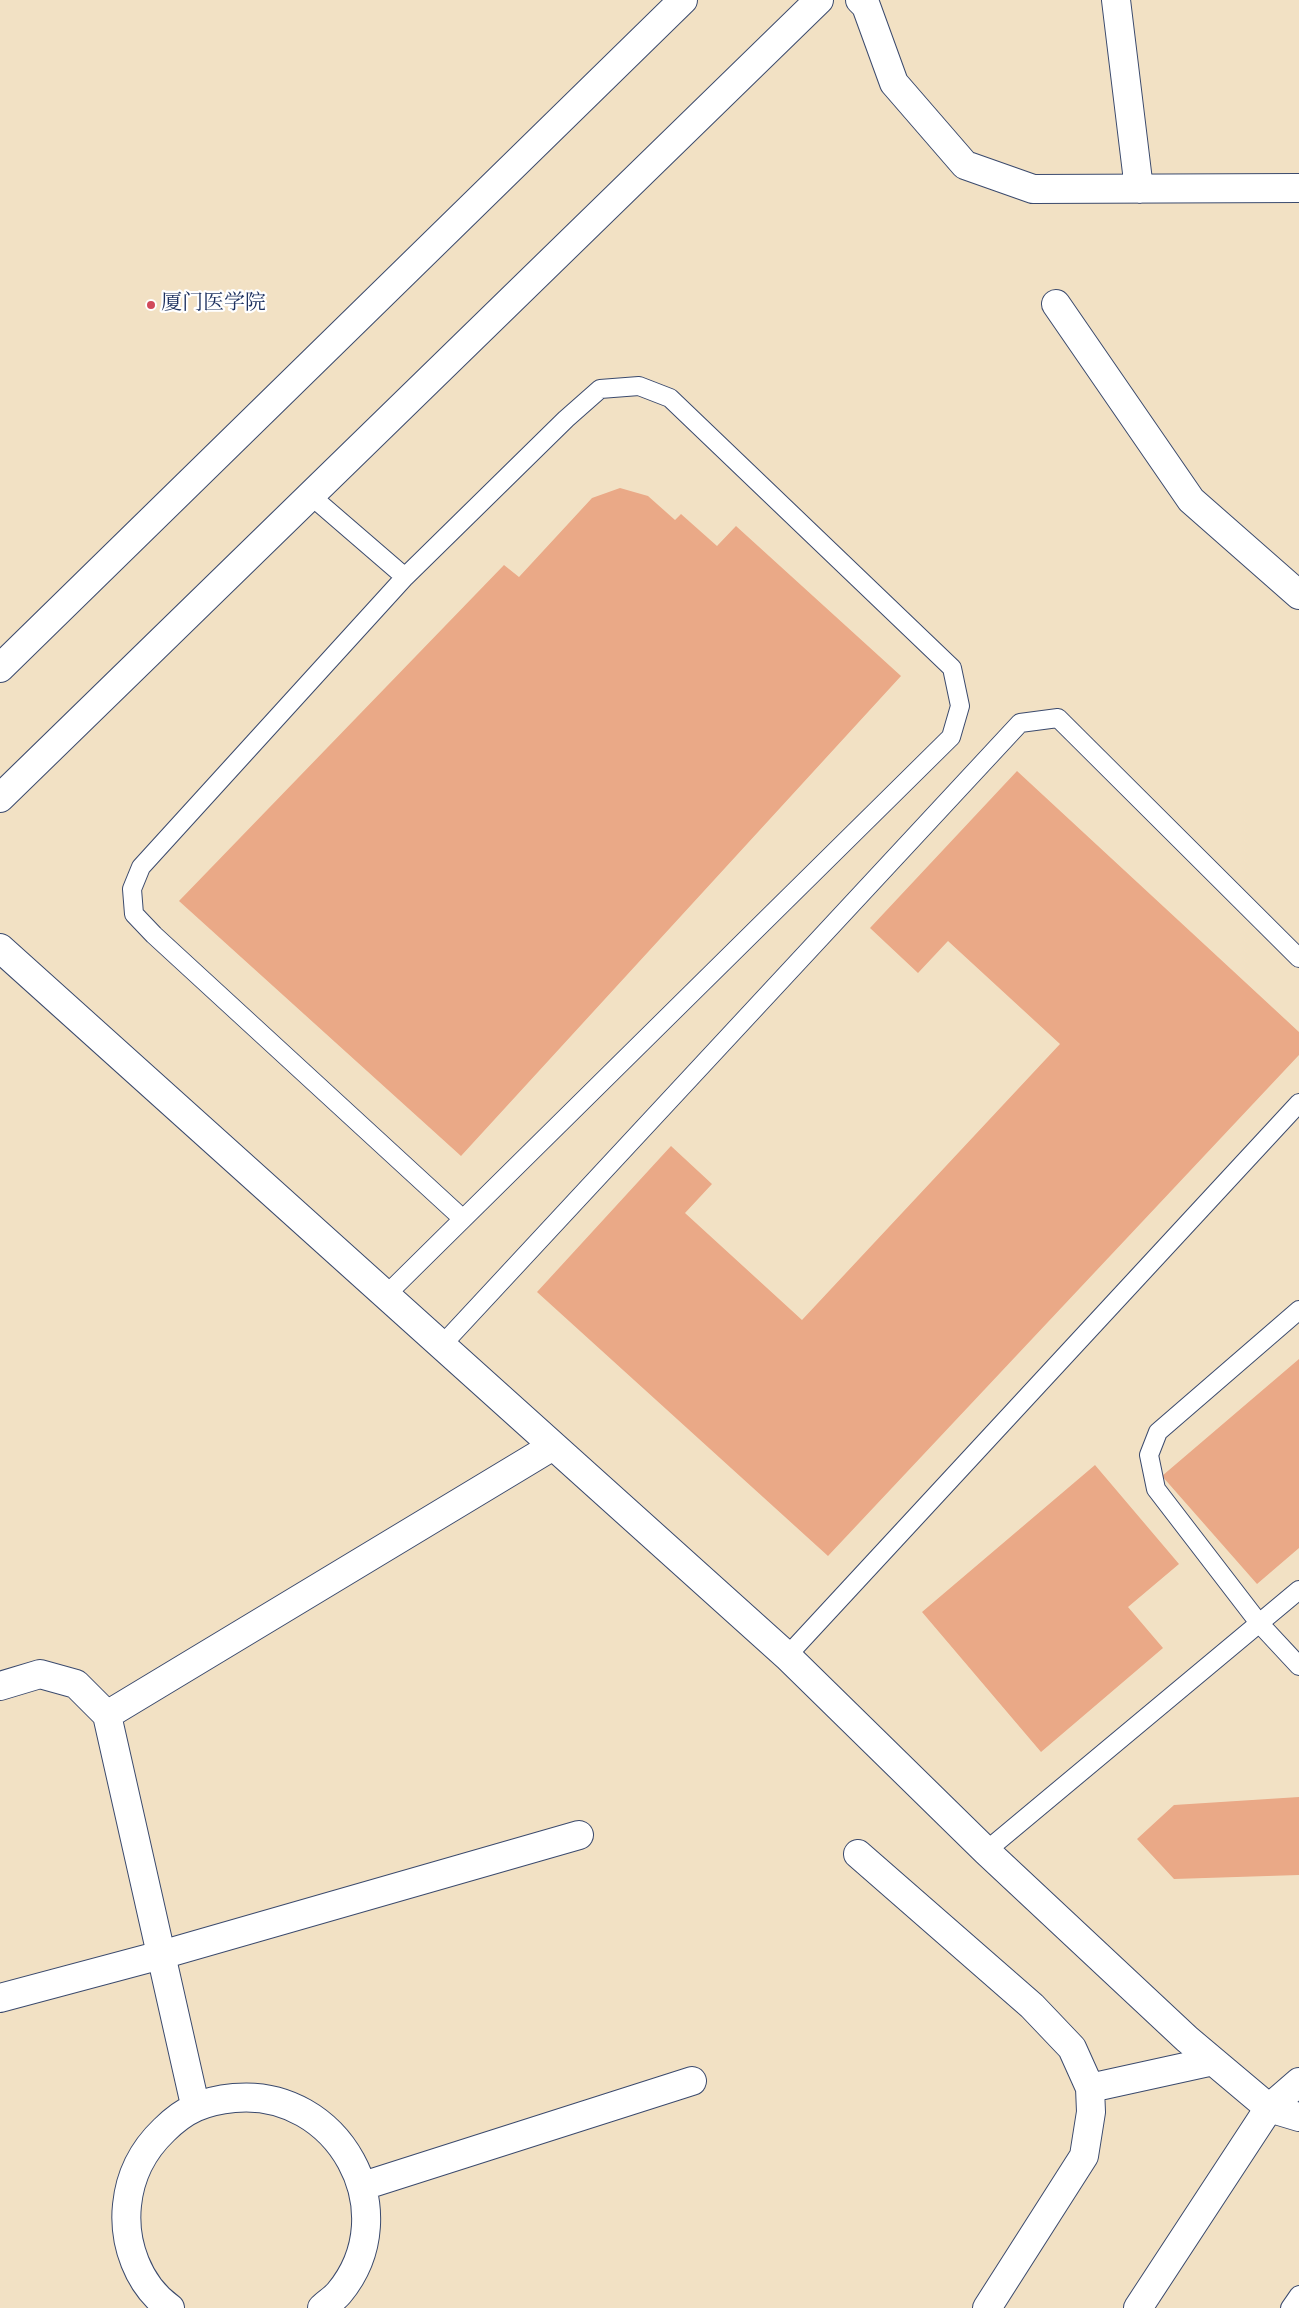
<!DOCTYPE html>
<meta charset="utf-8">
<style>
body{margin:0}
canvas{display:block;background:#f2e1c4}
</style>
<canvas width="1299" height="2308"></canvas>
<script>
const c = document.querySelector('canvas').getContext('2d');
c.lineJoin = 'round';
function paint(path, color) {
  c.fillStyle = color;
  c.fill(path, 'evenodd');
}
function strokePath(path, color, width, dash) {
  c.strokeStyle = color;
  c.lineWidth = width;
  c.lineCap = dash ? 'butt' : 'round';
  c.setLineDash(dash || []);
  c.stroke(path);
}
function write(font, color, halo, rows, align = 'center') {
  c.font = font + ' "Sorts Mill Goudy","Noto Serif SC",serif';
  c.lineWidth = 4.5;
  c.setLineDash([]);
  c.textBaseline = 'middle';
  c.strokeStyle = halo;
  c.fillStyle = color;
  for (const [text, x, y, turn = 0] of rows) {
    c.save();
    c.translate(x, y);
    c.rotate((+turn || 0) * Math.PI / 180);
    c.textAlign = isNaN(turn) ? turn : align;
    if (halo) c.strokeText(text, 0, 0);
    c.fillText(text, 0, 0);
    c.restore();
  }
}
paint(new Path2D(`
 M 620,488 L 648,496 L 675,520 L 681,514 L 717,546 L 736,526 L 901,676 L 461,1156 L 179,901 L 504,565 L 519,577 L 592,498 Z
 M 1017,771 L 1299,1032 L 1299,1055 L 828,1556 L 537,1292 L 671,1146 L 712,1184 L 685,1213 L 802,1320 L 1060,1044 L 948,941 L 918,973 L 870,928 Z
 M 1299,1359 L 1299,1548 L 1257,1584 L 1162,1476 Z
 M 1095,1465 L 1179,1564 L 1128,1607 L 1163,1648 L 1041,1752 L 922,1612 Z
 M 1299,1797 L 1299,1875 L 1174,1879 L 1137,1839 L 1174,1805 Z`), '#eaa987');
const lane = new Path2D(`
 M 310,495 L 405,577
 M 386,1295 L 463,1219 L 951,737 L 960,706 L 952,668 L 670,398 L 639,386 L 600,389 L 566,419 L 405,577 L 141,867 L 132,889 L 134,914 L 154,935 L 463,1219
 M 1299,1310 L 1158,1432 L 1149,1455 L 1156,1489 L 1259,1623 L 1299,1666
 M 442,1345 L 1020,723 L 1058,718 L 1299,958
 M 787,1656 L 1299,1103
 M 986,1851 L 1299,1590
 M 1290,2308 L 1299,2295`);
const street = new Path2D(`
 M 860,0 L 866,6 L 894,83 L 965,165 L 1033,189 L 1299,188
 M 1116,0 L 1139,189
 M 1056,304 L 1191,500 L 1299,595
 M 0,948 L 787,1656 L 986,1851 L 1187,2039 L 1269,2108 L 1299,2117
 M 0,1686 L 40,1674 L 76,1684 L 107,1715 L 195,2105
 M 107,1715 L 553,1446
 M 858,1854 L 1032,2006 L 1072,2048 L 1090,2088 L 1091,2112 L 1084,2156 L 987,2308
 M 0,1998 L 161,1955 L 579,1835
 M 1090,2088 L 1213,2061
 M 363,2186 L 692,2081
 M 170,2308 C 138,2285 123,2243 127,2205 C 130,2175 142,2151 164,2130 C 185,2109 204,2101 234,2098 C 338,2088 407,2211 339,2293 C 334,2299 327,2303 322,2308`);
const secondary = new Path2D(`
 M 0,668 L 683,0
 M 0,798 L 819,0
 M 1138,2308 L 1269,2108 L 1299,2082`);
strokePath(lane, '#3b4a6d', 20);
strokePath(street, '#3b4a6d', 30);
strokePath(secondary, '#3b4a6d', 30);
strokePath(lane, '#fff', 18);
strokePath(street, '#fff', 28);
strokePath(secondary, '#fff', 28);
for (const [x, y, r, color] of [
 [151,305,5,"#d1495b"]
]) {
  const dot = new Path2D();
  dot.arc(x, y, r, 0, 2 * Math.PI);
  c.fillStyle = color;
  c.fill(dot);
  strokePath(dot, '#fff', 2);
}
write('21px', '#1b2f5e', '#fff', [
 ["厦门医学院",161,305]
], 'left');
</script>
